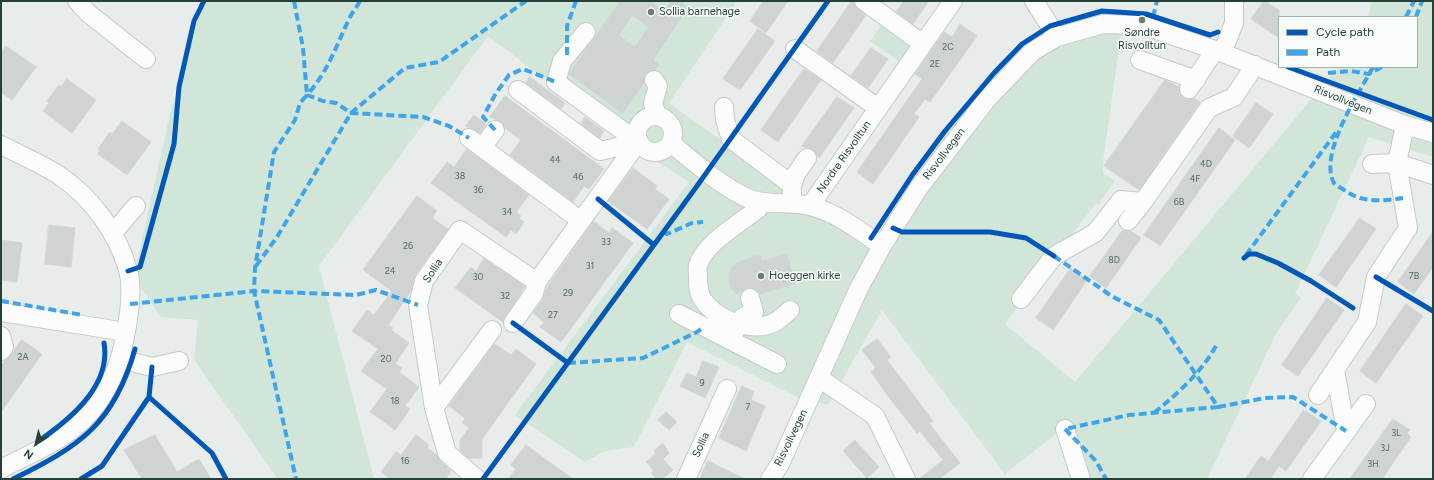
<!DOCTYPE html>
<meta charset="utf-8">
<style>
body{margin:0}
#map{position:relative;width:1434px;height:480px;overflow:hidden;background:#e8edeb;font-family:Figtree,sans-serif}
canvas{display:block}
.frame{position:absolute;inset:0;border:2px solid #24423a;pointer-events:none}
.legend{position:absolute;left:1278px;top:16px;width:140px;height:52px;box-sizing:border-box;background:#f7fbf9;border:1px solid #a3b1ad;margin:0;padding:5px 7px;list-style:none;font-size:12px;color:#24423a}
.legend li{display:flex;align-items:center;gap:8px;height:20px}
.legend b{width:20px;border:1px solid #a3b1ad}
.north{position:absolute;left:16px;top:424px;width:40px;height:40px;-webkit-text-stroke:3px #f7fbf9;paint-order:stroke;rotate:215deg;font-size:11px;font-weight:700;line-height:16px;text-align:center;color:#24423a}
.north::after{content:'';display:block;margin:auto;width:14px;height:18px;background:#24423a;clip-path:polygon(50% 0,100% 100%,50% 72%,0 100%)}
</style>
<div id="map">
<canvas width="1434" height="480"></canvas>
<div class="frame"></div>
<ul class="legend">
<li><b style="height:5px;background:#0057b8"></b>Cycle path</li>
<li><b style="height:5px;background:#3ea4ec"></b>Path</li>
</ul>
<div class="north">N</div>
</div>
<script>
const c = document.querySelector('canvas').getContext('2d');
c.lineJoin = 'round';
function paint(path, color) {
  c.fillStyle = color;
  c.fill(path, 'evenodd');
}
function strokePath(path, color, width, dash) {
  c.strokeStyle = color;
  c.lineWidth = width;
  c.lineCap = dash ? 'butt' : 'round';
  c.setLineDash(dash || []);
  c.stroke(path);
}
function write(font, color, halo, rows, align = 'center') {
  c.font = font + ' Figtree,sans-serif';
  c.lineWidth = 3;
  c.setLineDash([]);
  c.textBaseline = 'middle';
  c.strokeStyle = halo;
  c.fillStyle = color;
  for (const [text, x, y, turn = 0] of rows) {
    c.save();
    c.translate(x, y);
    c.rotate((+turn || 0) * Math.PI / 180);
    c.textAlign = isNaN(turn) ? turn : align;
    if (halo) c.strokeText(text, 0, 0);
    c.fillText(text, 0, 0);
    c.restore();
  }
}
paint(new Path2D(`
 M 204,1 L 737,1 L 669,103 L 813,205 L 878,241 L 948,124 L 1002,60 L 1053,31 L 1122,28 L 1103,162 L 1103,173 L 1115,181 L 1099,204 L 1096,203 L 1005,324 L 1075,382 L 1338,67 L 1417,67 L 1417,17 L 1368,17 L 1372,1 L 1433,1 L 1433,157 L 1369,137 L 1295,294 L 1301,298 L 1276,334 L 1207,479 L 1088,479 L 1071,422 L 1005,474 L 882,310 L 828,405 L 797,397 L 687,342 L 634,447 L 605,451 L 585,462 L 515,415 L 689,182 L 643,153 L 488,36 L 319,266 L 374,479 L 278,479 L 194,360 L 198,320 L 161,317 L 134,276 L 170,114 Z
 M 883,23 L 912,43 L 899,62 L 870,41 Z`), '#d1e6d8');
const building = new Path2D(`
 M 621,1 L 650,1 L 664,11 L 671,1 L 680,1 L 685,5 L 683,9 L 686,11 L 653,60 L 659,64 L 655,70 L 649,71 L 645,75 L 644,83 L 623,113 L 569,74 ZM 632,15 L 649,27 L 635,47 L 619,35 Z
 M 764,1 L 788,1 L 766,33 L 750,21 Z
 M 852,1 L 854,1 L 858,9 L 866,15 L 833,63 L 817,51 Z
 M 904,1 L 929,1 L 913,24 L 896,12 Z
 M 1264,1 L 1279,10 L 1279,38 L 1251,19 Z
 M 960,24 L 977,36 L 930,102 L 925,99 L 914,114 L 919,117 L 873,184 L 857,172 L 922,79 L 915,74 L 944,32 L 952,37 Z
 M 758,29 L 775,41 L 740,90 L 723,79 Z
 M 6,46 L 36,67 L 12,100 L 1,92 L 1,54 Z
 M 871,48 L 888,59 L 868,88 L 851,76 Z
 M 804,69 L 821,80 L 778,142 L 761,130 Z
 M 530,77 L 565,103 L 561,109 L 526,83 Z
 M 67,79 L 96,100 L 72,133 L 43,111 L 49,103 L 47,101 L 59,85 L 61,87 Z
 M 1165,80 L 1179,87 L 1179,93 L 1184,98 L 1189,99 L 1194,98 L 1200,102 L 1139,190 L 1104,166 Z
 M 505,96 L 604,169 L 589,189 L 584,186 L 573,202 L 510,155 L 521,140 L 505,128 L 501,122 L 490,117 Z
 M 837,97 L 854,108 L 819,158 L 813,150 L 802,146 Z
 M 1256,103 L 1273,114 L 1249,148 L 1233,136 Z
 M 474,115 L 486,124 L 480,133 L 466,126 Z
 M 585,117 L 604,131 L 600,138 L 581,124 Z
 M 122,121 L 151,142 L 127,175 L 98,154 L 100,150 L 98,149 L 110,132 L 112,134 Z
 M 1219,128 L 1235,140 L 1160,246 L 1144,235 Z
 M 467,149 L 529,195 L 516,212 L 521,216 L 519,218 L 524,222 L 516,234 L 511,230 L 506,237 L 431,183 L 447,162 L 454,167 Z
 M 633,168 L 657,186 L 655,189 L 669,199 L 647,229 L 608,201 Z
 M 417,196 L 437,211 L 432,218 L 448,229 L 415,275 L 411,291 L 388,325 L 393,328 L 391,330 L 409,343 L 395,364 L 402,368 L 399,372 L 419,387 L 405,406 L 410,409 L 395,430 L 370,412 L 387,389 L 361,371 L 378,349 L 352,331 L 367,310 L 374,315 L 392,291 L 363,270 Z
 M 1360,218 L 1376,229 L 1336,287 L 1319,275 Z
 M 594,221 L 609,233 L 612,228 L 633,243 L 561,342 L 540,327 L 544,322 L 533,313 L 543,299 L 547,287 Z
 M 49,225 L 75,228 L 71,267 L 45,264 Z
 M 1123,230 L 1131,231 L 1141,238 L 1106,288 L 1090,276 Z
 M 1433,232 L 1433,267 L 1414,294 L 1398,282 Z
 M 1,240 L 22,243 L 17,282 L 1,280 Z
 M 787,254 L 795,284 L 760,294 L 752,288 L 747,288 L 737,294 L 732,289 L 729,283 L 729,274 L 732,267 L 737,263 L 754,256 L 761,256 L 762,261 Z
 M 484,259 L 525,286 L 503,322 L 455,288 L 471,267 L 476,271 Z
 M 1071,268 L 1087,280 L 1053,330 L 1036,318 Z
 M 1327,298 L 1344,310 L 1298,376 L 1282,365 Z
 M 1406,304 L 1423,316 L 1376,383 L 1360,371 Z
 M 877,339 L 891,357 L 887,360 L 933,421 L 929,423 L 960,463 L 939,479 L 919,479 L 943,460 L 920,431 L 917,433 L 888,396 L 871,372 L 876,368 L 862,350 Z
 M 22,340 L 42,354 L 1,412 L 1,365 L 9,357 Z
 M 495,344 L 511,355 L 516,349 L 536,364 L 482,439 L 482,458 L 468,458 L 460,450 L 460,440 L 469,428 L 462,423 L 465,418 L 449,406 Z
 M 703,361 L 719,367 L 705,398 L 680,386 L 687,373 L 696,377 Z
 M 742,386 L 754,392 L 751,400 L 765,406 L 746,451 L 719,438 Z
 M 1304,410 L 1321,421 L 1286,471 L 1279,466 L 1270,479 L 1245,479 L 1261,456 L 1268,461 Z
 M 666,412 L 677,422 L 669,430 L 658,420 Z
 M 1393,419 L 1410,430 L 1407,433 L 1411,437 L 1382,479 L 1350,479 Z
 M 155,435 L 177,472 L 199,459 L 211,479 L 142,479 L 124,450 Z
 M 416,435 L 429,445 L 427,448 L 437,455 L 440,461 L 451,471 L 446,479 L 390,479 L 381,472 L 396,452 L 401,455 Z
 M 855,440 L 879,467 L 867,478 L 843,451 Z
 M 663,443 L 669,453 L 663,459 L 673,470 L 662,479 L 657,479 L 651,473 L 654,471 L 646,462 L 656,453 L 654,451 Z
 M 526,445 L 573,479 L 508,479 L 516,469 L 511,465 Z
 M 708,461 L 745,479 L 700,479 Z`);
paint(building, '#cfd4d2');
strokePath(building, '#d1d6d4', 1);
const minor = new Path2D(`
 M 77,1 L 88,13 L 146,59
 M 864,1 L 923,44
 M 1034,1 L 1057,37
 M 586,32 L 562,61 L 556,82 L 638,142
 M 795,49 L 878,108
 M 1222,53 L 1234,23 L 1234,1
 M 1140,60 L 1196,80
 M 654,80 L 658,86 L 653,103 L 657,115
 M 1189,89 L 1215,50
 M 518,90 L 600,151 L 638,142
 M 724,107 L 725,120 L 731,139 L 792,185 L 792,204
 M637 134a18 18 0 1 1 36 0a18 18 0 1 1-36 0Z
 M 469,138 L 580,220
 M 672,144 C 693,161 724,189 750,199 C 769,206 790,201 810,206 C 836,212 860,231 882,246
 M 1,145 C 20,155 42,164 60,176 C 92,198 117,232 128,270 C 133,289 129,317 125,336 C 120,368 105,399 82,421 C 59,443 29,454 1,469
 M 482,148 L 495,130
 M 1372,164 L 1397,163 L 1433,175
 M 792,185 L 796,174 L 807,158
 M 760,202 L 758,209 C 740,223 705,243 698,265 C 697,268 698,273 698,277 C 698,285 698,293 703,300 C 715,318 746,331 768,325 C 777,323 783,316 790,310
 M 810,206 L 953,1
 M 1128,221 L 1143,202
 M 113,233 L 136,206
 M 1021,299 L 1054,256 L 1095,233 L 1121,200 L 1143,202 L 1209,108 L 1234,97 L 1255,65
 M 1,312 L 126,332
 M 679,314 L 777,364
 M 513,323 L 534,293 L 537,282 C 570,235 605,189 638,142
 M 736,330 L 743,317 L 754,312 L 750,298
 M 1,336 L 4,347 L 1,351
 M 120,359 L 152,367 L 179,361
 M 1335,370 L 1346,431
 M 819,378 L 875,416 L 906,479
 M 1318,395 L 1367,322 L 1376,277 L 1408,228 L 1397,163 L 1405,125
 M 434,408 L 492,330
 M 1065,429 L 1081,479
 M 477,479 L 447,453 L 434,408 L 418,305 L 424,281 L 460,230 L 537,282
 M 686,479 L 727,389
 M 770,479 L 780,464 L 859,288 L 882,246 L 918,189 L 988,98 L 1033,51 L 1057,37 L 1103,24 L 1142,25 L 1215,50 L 1405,125 L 1433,133
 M 1312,479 L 1366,404`);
strokePath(minor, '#c5cac8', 20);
strokePath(minor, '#fcfcfc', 18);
strokePath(new Path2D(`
 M 294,1 L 303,48 L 307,95 L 300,103 L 295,120 L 274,152 L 255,268 L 254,291 L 296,479
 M 360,1 C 357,7 353,11 350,17 C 336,46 329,70 307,95 L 323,101 L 336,103 L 351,113 L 423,117 L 449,126 L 469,138
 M 1153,17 L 1157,1
 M 1406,17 L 1414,1
 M 1416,17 L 1422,1
 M 567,55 L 567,26 L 576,1
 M 1373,67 C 1359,93 1318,154 1334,183 C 1337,186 1343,189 1347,192 C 1364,203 1384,201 1403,198
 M 1328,73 L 1351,71 L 1369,74 L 1382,67
 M 495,130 L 483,117 L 496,93 L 509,75 L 523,69 L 556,82
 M 664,232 L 667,234 L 692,223 L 703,222
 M 1246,255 L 1337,131
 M 1054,256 L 1113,297 L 1159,320 L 1218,407 L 1129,415 L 1065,429
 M 256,266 L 277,237 L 351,113 L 405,68 L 439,62 L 526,1
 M 1,301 L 83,315
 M 130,304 L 254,291 L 356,295 L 376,290 L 418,305
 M 568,363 L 643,358 L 697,332 L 704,327
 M 1218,407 L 1265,398 L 1293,397 L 1346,431
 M 1154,413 C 1179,392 1200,374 1216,346
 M 1065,429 L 1096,461 L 1106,479`), '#3ea4ec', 4, [8, 4]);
strokePath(new Path2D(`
 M 1288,67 L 1433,120
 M 598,199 L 654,245
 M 893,228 L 902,232 L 990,232 L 1026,238 L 1054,256
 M 871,238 L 913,174 L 945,131 L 994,73 L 1022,44 L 1050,26 L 1102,11 L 1146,14 L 1210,35 L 1218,32
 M 1244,258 L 1249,254 L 1256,254 L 1278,263 L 1311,281 L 1353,308
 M 128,271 L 140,267 L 174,144 L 179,87 L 194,21 L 204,1
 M 1376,277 L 1433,311
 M 513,323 L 568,363
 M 152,367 L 149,397 L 212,453 L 226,479
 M 43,438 C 74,416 111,384 104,343
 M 13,479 C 80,446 114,424 135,349
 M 81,479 L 102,466 L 149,397
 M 483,479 L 697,186 L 828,1`), '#0057b8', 5);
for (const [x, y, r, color] of [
 [651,12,4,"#697e78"],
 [1142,20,4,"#697e78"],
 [761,276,4,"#697e78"]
]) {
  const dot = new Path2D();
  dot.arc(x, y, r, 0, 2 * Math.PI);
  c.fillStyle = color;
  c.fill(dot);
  strokePath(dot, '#f7fbf9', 1.5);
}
write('9px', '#506761', null, [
 ["2C",948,47],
 ["2E",935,64],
 ["44",555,160],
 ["4D",1206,164],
 ["38",460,176],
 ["46",578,177],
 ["4F",1195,179],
 ["36",478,190],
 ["6B",1179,202],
 ["34",507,212],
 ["33",606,242],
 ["26",408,246],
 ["8D",1114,260],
 ["31",590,266],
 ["24",390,271],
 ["7B",1414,276],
 ["30",478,277],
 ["29",568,293],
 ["32",505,296],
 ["27",553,315],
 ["2A",23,357],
 ["20",386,359],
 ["9",702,383],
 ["18",395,401],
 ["7",748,407],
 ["3L",1396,433],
 ["3J",1385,448],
 ["16",405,461],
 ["3H",1373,464]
]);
write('11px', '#24423a', '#f7fbf9', [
 ["Sollia barnehage",659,12],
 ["Søndre",1142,33,"center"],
 ["Risvolltun",1142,46,"center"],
 ["Hoeggen kirke",769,276]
], 'left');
write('11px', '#24423a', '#f7fbf9', [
 ["Risvollvegen",1343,100,22],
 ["Risvollvegen",944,154,-53],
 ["Nordre Risvolltun",844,157,-55],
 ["Sollia",433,271,-57],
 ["Risvollvegen",791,438,-64],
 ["Sollia",701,445,-65]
]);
</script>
